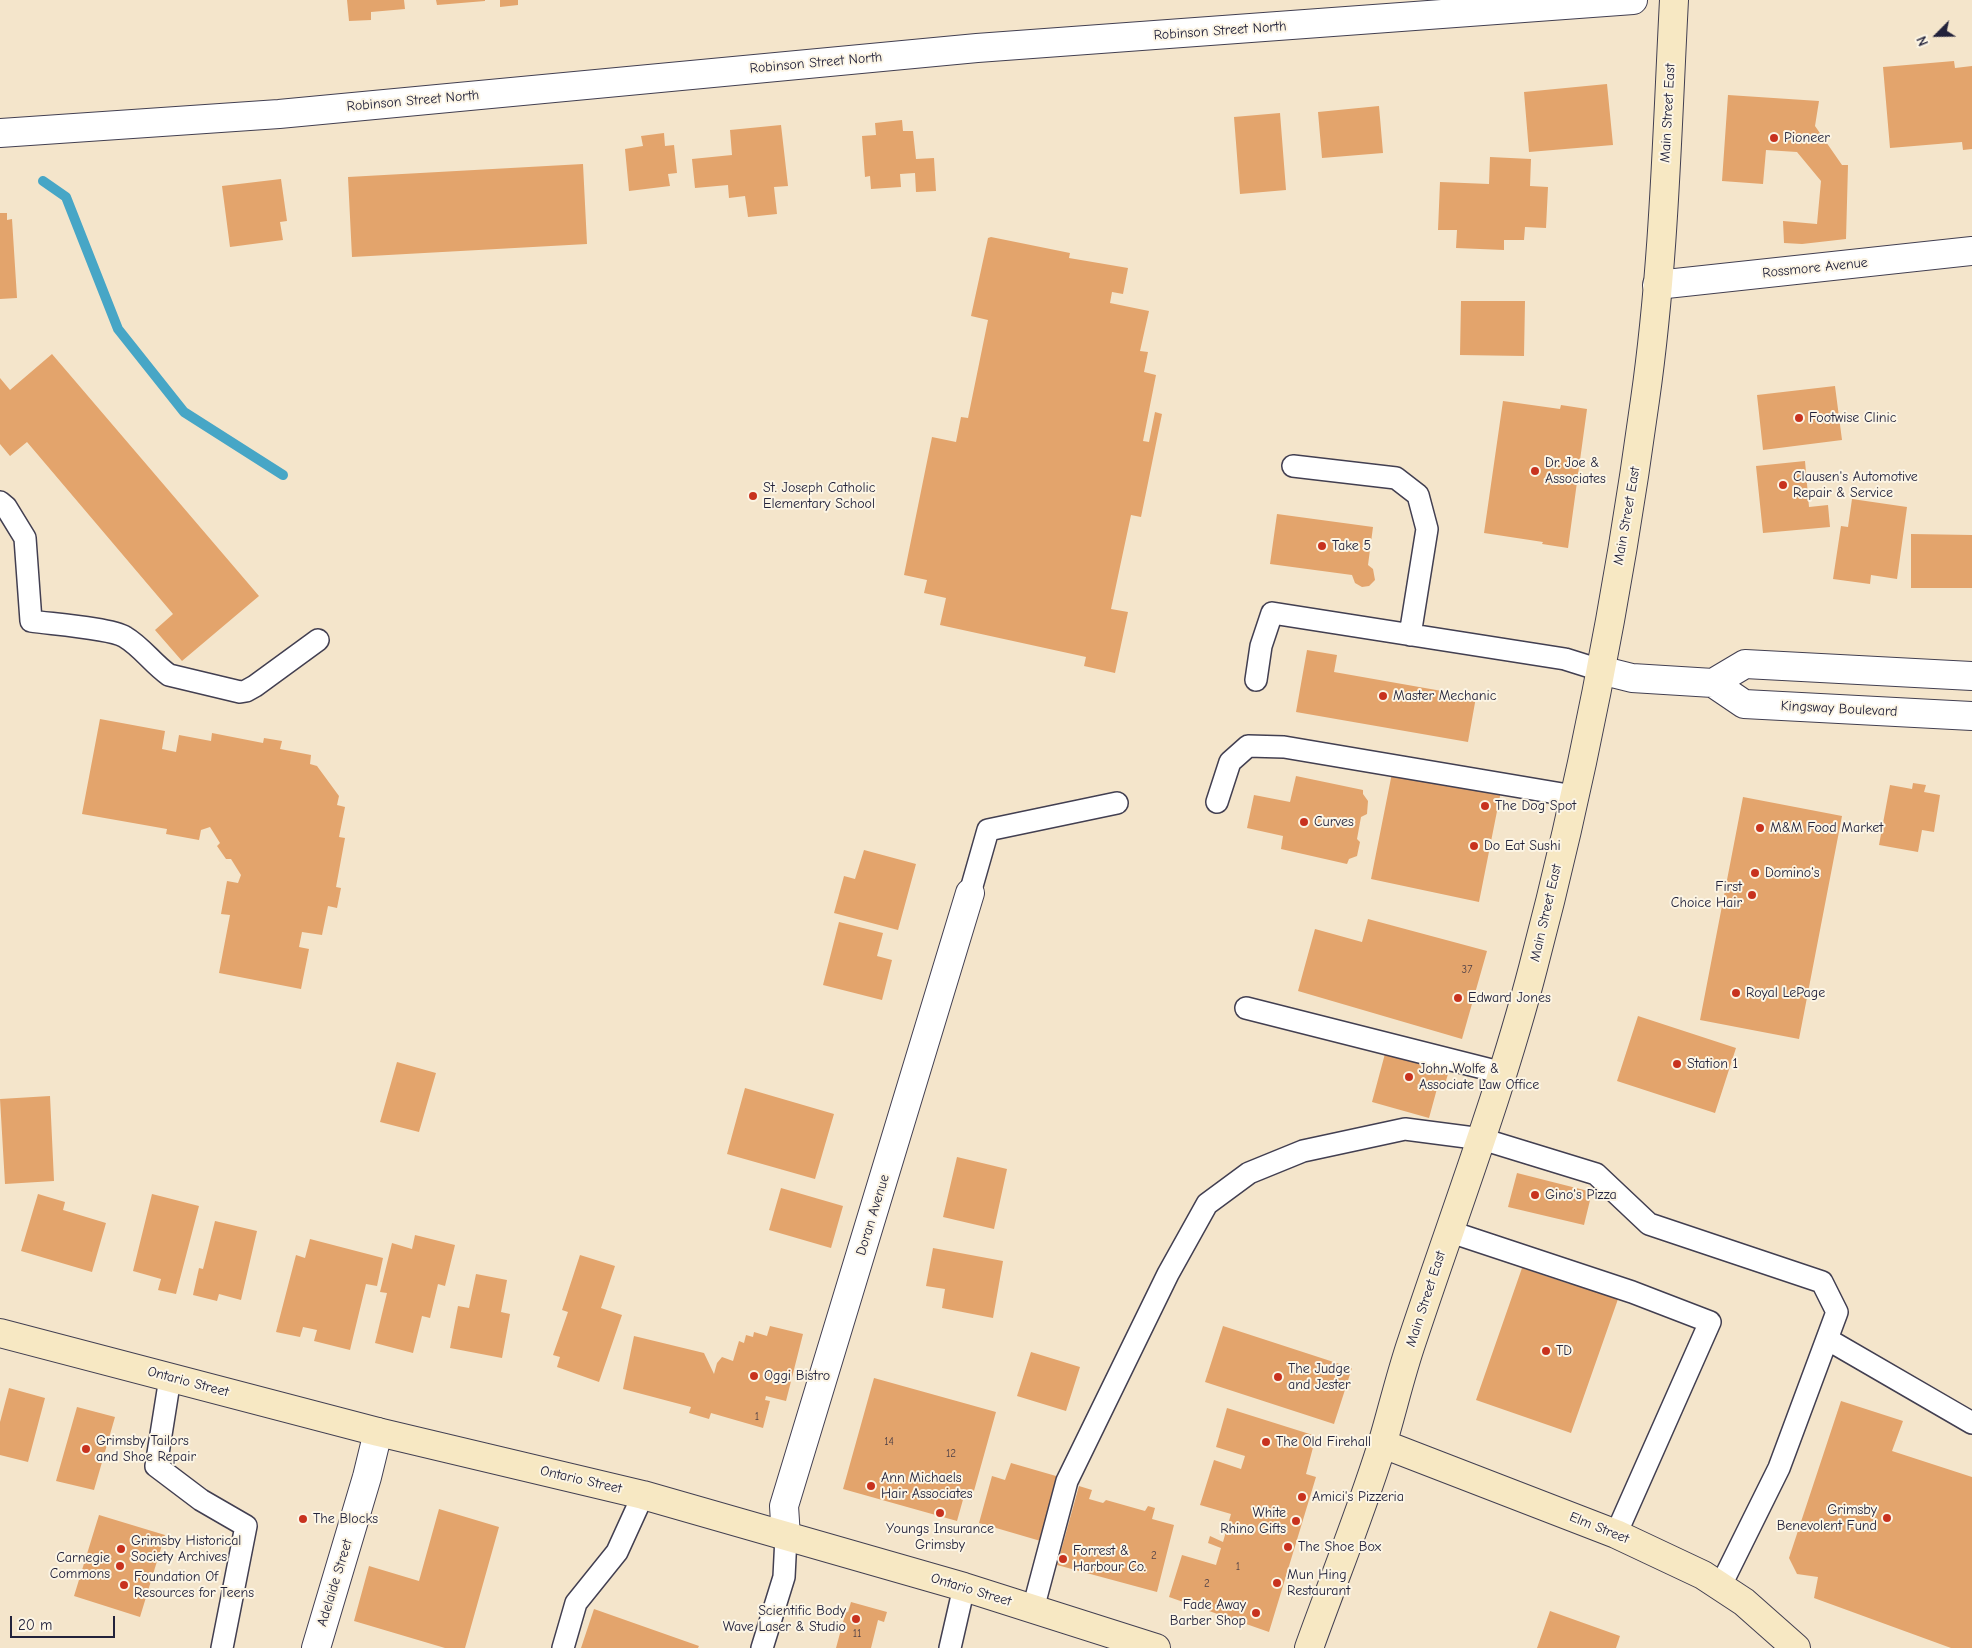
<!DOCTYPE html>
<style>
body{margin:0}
#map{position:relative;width:1972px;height:1648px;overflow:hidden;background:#f4e5cb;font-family:"Comic Neue",sans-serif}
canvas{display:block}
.north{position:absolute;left:1912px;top:10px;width:50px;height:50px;-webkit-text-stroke:4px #fcf5e5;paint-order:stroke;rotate:247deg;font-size:14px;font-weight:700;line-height:20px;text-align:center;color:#22223b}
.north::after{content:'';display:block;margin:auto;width:18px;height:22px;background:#22223b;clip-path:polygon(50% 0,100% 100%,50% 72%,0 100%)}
.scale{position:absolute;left:10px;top:1616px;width:105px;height:22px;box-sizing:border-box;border:2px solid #22223b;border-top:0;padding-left:6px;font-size:15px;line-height:18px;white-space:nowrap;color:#22223b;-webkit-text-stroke:4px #fcf5e5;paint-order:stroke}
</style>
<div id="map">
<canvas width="1972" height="1648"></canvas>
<div class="north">N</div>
<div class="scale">20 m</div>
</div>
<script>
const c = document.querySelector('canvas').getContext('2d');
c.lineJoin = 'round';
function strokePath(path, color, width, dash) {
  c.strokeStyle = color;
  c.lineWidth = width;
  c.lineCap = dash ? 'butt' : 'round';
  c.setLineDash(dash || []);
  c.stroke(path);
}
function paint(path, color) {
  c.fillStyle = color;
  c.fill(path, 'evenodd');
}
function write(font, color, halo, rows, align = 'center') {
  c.font = font + ' "Comic Neue",sans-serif';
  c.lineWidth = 4;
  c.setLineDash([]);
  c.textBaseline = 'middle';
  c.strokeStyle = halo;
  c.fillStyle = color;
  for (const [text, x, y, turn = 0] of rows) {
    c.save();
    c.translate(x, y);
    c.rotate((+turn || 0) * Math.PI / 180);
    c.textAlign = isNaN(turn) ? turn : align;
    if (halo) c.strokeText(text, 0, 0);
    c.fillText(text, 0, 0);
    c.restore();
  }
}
strokePath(new Path2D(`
 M 43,181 L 66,197 L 118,329 L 184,412 L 283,475`), '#47a6c6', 10);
paint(new Path2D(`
 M 347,0 L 404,0 L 405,9 L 371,12 L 371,20 L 349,21 Z
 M 436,0 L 485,0 L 485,1 L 437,5 Z
 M 500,0 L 518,0 L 518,5 L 500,7 Z
 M 1954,61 L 1955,68 L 1972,66 L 1972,149 L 1963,150 L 1962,142 L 1890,148 L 1883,67 Z
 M 1607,84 L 1613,145 L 1529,152 L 1524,92 Z
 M 1728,95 L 1819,101 L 1815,126 L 1842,165 L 1848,165 L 1846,239 L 1802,244 L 1784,243 L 1783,221 L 1817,224 L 1821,181 L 1797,152 L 1766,150 L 1763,184 L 1722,181 Z
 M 1379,106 L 1383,153 L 1322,158 L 1318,112 Z
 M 1280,113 L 1286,190 L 1240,194 L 1234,117 Z
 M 902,120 L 903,131 L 913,131 L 916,159 L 934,158 L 936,191 L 916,192 L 915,173 L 900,174 L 901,187 L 871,189 L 870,176 L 865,177 L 862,136 L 876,135 L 875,123 Z
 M 781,125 L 788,186 L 774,187 L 777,214 L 748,217 L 745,196 L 729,198 L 728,185 L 695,188 L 692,159 L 732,155 L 730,130 Z
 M 664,133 L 665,146 L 674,145 L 677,173 L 668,174 L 670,186 L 629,191 L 625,149 L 643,146 L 641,136 Z
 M 1490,157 L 1531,159 L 1530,186 L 1548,187 L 1546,228 L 1525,227 L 1524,240 L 1504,240 L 1504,250 L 1456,248 L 1457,230 L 1438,230 L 1440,182 L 1489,184 Z
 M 583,164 L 587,244 L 352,257 L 348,177 Z
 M 281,179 L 287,221 L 280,222 L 283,240 L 230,247 L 222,186 Z
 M 0,213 L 7,213 L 7,220 L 12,219 L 17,298 L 0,299 Z
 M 991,237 L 1070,253 L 1069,258 L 1128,268 L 1123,294 L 1112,292 L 1110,303 L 1149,311 L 1140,351 L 1148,352 L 1144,372 L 1156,375 L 1143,441 L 1149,442 L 1155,412 L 1162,414 L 1141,517 L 1131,515 L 1111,609 L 1128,612 L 1115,673 L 1084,666 L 1086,657 L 940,625 L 946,598 L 924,593 L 927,580 L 904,575 L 932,437 L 956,442 L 961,417 L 968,418 L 988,320 L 971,316 L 988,238 Z
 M 1461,301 L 1525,301 L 1524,356 L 1460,355 Z
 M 52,354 L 259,596 L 182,661 L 155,630 L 173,614 L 27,442 L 10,456 L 0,444 L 0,378 L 10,390 Z
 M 1835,386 L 1842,440 L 1763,450 L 1757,395 Z
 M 1503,401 L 1560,409 L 1561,405 L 1587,409 L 1568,548 L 1542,544 L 1543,542 L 1484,533 Z
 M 1805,461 L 1809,507 L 1828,505 L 1830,527 L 1763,533 L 1756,466 Z
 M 1852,499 L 1907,507 L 1897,579 L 1871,575 L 1870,584 L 1833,579 L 1841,526 L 1848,527 Z
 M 1277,514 L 1373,527 L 1368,565 L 1373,569 L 1375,580 L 1369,586 L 1362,587 L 1355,583 L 1352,575 L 1270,564 Z
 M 1911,534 L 1972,535 L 1972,588 L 1911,588 Z
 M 1307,650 L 1337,655 L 1334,672 L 1476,697 L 1468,742 L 1296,712 Z
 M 100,719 L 165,731 L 162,749 L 176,752 L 179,735 L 211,741 L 212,733 L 263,743 L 264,738 L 282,741 L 280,749 L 311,755 L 310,764 L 317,766 L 339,796 L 337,805 L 345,807 L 339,837 L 345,838 L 336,887 L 341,888 L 337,908 L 328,906 L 322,935 L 302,932 L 299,947 L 309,949 L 301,989 L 219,973 L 230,915 L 221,914 L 227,881 L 238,883 L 241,875 L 231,859 L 226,859 L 217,846 L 220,843 L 210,827 L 201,830 L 199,840 L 166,834 L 167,829 L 82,814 Z
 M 1393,768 L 1501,791 L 1479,902 L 1371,879 Z
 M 1296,776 L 1363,790 L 1363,794 L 1368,801 L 1367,814 L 1361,817 L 1357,839 L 1360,842 L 1357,856 L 1349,859 L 1347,864 L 1281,849 L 1283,836 L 1247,828 L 1254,795 L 1290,802 Z
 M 1913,783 L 1926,785 L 1924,792 L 1940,795 L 1934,832 L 1922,830 L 1918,852 L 1879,845 L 1890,785 L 1912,789 Z
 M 1743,797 L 1842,816 L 1799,1039 L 1700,1020 Z
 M 864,850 L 916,864 L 898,930 L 834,913 L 844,876 L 855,879 Z
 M 1368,919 L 1487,951 L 1462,1039 L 1298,991 L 1315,929 L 1362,942 Z
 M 839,922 L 883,933 L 877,956 L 892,960 L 882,1000 L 823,985 Z
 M 1638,1016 L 1736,1048 L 1715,1113 L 1617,1081 Z
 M 1386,1050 L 1443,1065 L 1442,1069 L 1449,1071 L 1444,1087 L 1438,1085 L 1429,1118 L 1372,1102 Z
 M 397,1062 L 436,1073 L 419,1132 L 380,1122 Z
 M 745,1088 L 834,1114 L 815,1179 L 727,1154 Z
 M 50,1096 L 54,1181 L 5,1184 L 0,1099 Z
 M 957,1157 L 1007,1169 L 994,1229 L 943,1217 Z
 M 1517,1173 L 1592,1192 L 1584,1225 L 1508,1207 Z
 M 781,1188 L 843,1206 L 831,1248 L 769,1230 Z
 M 38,1194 L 65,1202 L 63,1210 L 106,1223 L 92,1272 L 21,1251 Z
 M 152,1194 L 199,1206 L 176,1294 L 158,1290 L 161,1279 L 133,1271 Z
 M 215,1221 L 257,1231 L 241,1300 L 219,1294 L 217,1301 L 193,1295 L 199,1268 L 203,1269 Z
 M 415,1235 L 455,1245 L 445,1286 L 438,1284 L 430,1318 L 422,1316 L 413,1353 L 375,1343 L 387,1293 L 380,1292 L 392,1243 L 412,1249 Z
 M 310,1239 L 383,1258 L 377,1286 L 366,1284 L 350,1350 L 314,1341 L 317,1330 L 303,1327 L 300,1337 L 276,1332 L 296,1255 L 305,1258 Z
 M 933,1248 L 1003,1261 L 993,1318 L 942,1308 L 945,1289 L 926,1286 Z
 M 580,1255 L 615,1266 L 601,1308 L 622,1315 L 599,1382 L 557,1367 L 560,1357 L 553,1355 L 568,1312 L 562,1310 Z
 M 1576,1265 L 1624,1282 L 1571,1433 L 1476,1400 L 1522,1268 L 1570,1284 Z
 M 476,1274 L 507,1280 L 501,1312 L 510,1314 L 502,1358 L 450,1348 L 458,1306 L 469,1308 Z
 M 770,1326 L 803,1334 L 786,1401 L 766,1396 L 765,1400 L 770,1401 L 763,1428 L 711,1413 L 709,1419 L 689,1413 L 691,1407 L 623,1389 L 634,1336 L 704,1353 L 714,1374 L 717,1363 L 722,1357 L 733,1361 L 739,1341 L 744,1343 L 746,1335 L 753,1337 L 754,1332 L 767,1336 Z
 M 1223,1326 L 1352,1368 L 1334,1424 L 1205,1382 Z
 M 1031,1352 L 1080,1367 L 1066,1411 L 1017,1396 Z
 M 874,1378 L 996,1412 L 972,1498 L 964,1496 L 957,1521 L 843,1489 Z
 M 9,1388 L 45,1398 L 28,1462 L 0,1455 L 0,1422 Z
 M 1841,1401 L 1903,1421 L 1892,1451 L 1972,1477 L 1972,1648 L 1951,1648 L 1814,1598 L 1818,1577 L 1797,1574 L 1789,1558 Z
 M 77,1407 L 115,1417 L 94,1490 L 56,1481 Z
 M 1227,1408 L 1316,1436 L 1306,1474 L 1316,1477 L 1269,1632 L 1169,1597 L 1182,1555 L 1216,1565 L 1221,1548 L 1208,1543 L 1210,1536 L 1223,1542 L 1231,1514 L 1200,1505 L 1214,1460 L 1241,1469 L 1245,1456 L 1216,1447 Z
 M 1011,1463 L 1063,1478 L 1044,1542 L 979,1523 L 992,1476 L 1005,1480 Z
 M 1079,1486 L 1092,1490 L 1089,1499 L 1103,1503 L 1106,1500 L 1145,1511 L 1148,1506 L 1155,1508 L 1152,1519 L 1174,1525 L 1157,1592 L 1057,1565 Z
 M 439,1509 L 499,1527 L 465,1648 L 445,1648 L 354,1621 L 369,1566 L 419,1581 Z
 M 99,1515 L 165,1535 L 140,1617 L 74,1596 Z
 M 851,1602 L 887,1612 L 884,1622 L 878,1620 L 871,1648 L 836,1648 L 846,1611 L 848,1612 Z
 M 594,1609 L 699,1646 L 698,1648 L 581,1648 Z
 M 1550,1611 L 1620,1636 L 1616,1648 L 1537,1648 Z`), '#e3a46c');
const lane = new Path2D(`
 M 1293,466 L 1396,478 L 1418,495 L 1427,529 L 1410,635
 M 0,502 L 6,507 L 25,538 L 31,621 C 51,624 111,628 125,637 C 142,647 153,664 169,675 L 240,692 L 246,691 L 255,686 L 318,640
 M 1256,680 L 1261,646 L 1272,613 L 1565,659 L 1600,670
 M 1217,802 L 1230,762 L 1248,746 L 1284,747 L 1574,796
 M 970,893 L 988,830 L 1117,803
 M 1246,1008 L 1503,1073
 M 1448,1231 L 1632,1292 L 1710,1322 L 1616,1534
 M 1827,1339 L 1972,1423
 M 170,1378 L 156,1466 L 201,1500 L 246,1526 L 222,1648
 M 1033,1609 L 1067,1481 L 1168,1274 L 1207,1204 L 1249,1173 L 1303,1151 L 1405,1129 L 1482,1139 L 1596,1174 L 1649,1224 L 1822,1282 L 1837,1312 L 1779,1468 L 1720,1587
 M 563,1648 L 576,1603 L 617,1552 L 643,1495
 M 762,1648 L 784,1577 L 786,1537
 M 950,1648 L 964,1587`);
const street = new Path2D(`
 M 0,133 L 279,114 L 977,48 L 1633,0
 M 1657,285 L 1972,251
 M 1600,670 L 1632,678 L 1713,683 L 1744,704 L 1972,716
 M 1713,683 L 1745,664 L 1972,676
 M 786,1537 L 784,1506 L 970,893
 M 316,1648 L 367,1477 L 378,1432`);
const secondary = new Path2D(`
 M 0,1333 L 378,1432 L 643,1495 L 964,1587 L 1156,1648
 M 1383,1444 L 1616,1534 L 1703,1575 L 1744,1602 L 1796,1648
 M 1309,1648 C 1333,1581 1360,1515 1381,1448 C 1392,1412 1400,1376 1412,1341 C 1453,1217 1500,1095 1533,968 C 1582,783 1619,590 1645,400 C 1664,267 1667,133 1674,0`);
strokePath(lane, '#423f51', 24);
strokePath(street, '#423f51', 30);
strokePath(secondary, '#423f51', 30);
strokePath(lane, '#fff', 21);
strokePath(street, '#fff', 28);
strokePath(secondary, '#f7e8c3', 28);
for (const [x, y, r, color] of [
 [1774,138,5,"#c8321e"],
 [1799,418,5,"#c8321e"],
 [1535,471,5,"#c8321e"],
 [1783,485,5,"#c8321e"],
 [753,496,5,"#c8321e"],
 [1322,546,5,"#c8321e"],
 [1383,696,5,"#c8321e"],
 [1485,806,5,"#c8321e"],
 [1304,822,5,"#c8321e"],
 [1760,828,5,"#c8321e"],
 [1474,846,5,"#c8321e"],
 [1755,873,5,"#c8321e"],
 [1752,895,5,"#c8321e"],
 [1736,993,5,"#c8321e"],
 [1458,998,5,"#c8321e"],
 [1677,1064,5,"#c8321e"],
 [1409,1077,5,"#c8321e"],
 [1535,1195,5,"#c8321e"],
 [1546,1351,5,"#c8321e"],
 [754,1376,5,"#c8321e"],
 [1278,1377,5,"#c8321e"],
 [1266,1442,5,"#c8321e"],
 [86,1449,5,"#c8321e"],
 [871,1486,5,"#c8321e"],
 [1302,1497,5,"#c8321e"],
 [940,1513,5,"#c8321e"],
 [1887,1518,5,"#c8321e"],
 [303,1519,5,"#c8321e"],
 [1296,1521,5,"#c8321e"],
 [1288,1547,5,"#c8321e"],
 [121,1549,5,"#c8321e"],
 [1063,1559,5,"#c8321e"],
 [120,1566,5,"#c8321e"],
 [1277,1583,5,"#c8321e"],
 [124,1585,5,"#c8321e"],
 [1256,1613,5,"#c8321e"],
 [856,1619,5,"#c8321e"]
]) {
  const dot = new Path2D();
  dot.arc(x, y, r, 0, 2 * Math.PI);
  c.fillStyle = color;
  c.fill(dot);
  strokePath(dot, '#fcf5e5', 2);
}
write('11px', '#524247', null, [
 ["37",1467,970],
 ["1",757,1417],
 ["14",889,1442],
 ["12",951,1454],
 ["2",1154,1556],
 ["1",1238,1567],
 ["2",1207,1584],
 ["11",857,1634]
]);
write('14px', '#22223b', '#fcf5e5', [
 ["Robinson Street North",1220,31,-4],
 ["Robinson Street North",816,63,-5],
 ["Robinson Street North",413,101,-5],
 ["Main Street East",1668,113,-87],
 ["Rossmore Avenue",1815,268,-6],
 ["Main Street East",1627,516,-80],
 ["Kingsway Boulevard",1839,709,3],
 ["Main Street East",1546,913,-77],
 ["Doran Avenue",873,1215,-73],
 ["Main Street East",1426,1299,-72],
 ["Ontario Street",188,1382,15],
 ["Ontario Street",581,1480,13],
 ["Elm Street",1599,1528,22],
 ["Adelaide Street",335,1583,-73],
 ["Ontario Street",971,1590,17]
]);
write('14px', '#22223b', '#fcf5e5', [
 ["Pioneer",1784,138],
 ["Footwise Clinic",1809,418],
 ["Dr. Joe &",1545,463],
 ["Associates",1545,479],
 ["Clausen's Automotive",1793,477],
 ["Repair & Service",1793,493],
 ["St. Joseph Catholic",763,488],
 ["Elementary School",763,504],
 ["Take 5",1332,546],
 ["Master Mechanic",1393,696],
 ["The Dog Spot",1495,806],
 ["Curves",1314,822],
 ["M&M Food Market",1770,828],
 ["Do Eat Sushi",1484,846],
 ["Domino's",1765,873],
 ["First",1742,887,"right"],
 ["Choice Hair",1742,903,"right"],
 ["Royal LePage",1746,993],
 ["Edward Jones",1468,998],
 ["Station 1",1687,1064],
 ["John Wolfe &",1419,1069],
 ["Associate Law Office",1419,1085],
 ["Gino's Pizza",1545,1195],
 ["TD",1556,1351],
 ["The Judge",1288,1369],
 ["and Jester",1288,1385],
 ["Oggi Bistro",764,1376],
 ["Grimsby Tailors",96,1441],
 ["and Shoe Repair",96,1457],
 ["The Old Firehall",1276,1442],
 ["Ann Michaels",881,1478],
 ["Hair Associates",881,1494],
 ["Amici's Pizzeria",1312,1497],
 ["Grimsby",1877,1510,"right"],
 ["Benevolent Fund",1877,1526,"right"],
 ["White",1286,1513,"right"],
 ["Rhino Gifts",1286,1529,"right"],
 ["The Blocks",313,1519],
 ["Youngs Insurance",940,1529,"center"],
 ["Grimsby",940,1545,"center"],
 ["Grimsby Historical",131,1541],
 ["Society Archives",131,1557],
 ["The Shoe Box",1298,1547],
 ["Forrest &",1073,1551],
 ["Harbour Co.",1073,1567],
 ["Carnegie",110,1558,"right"],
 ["Commons",110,1574,"right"],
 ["Mun Hing",1287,1575],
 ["Restaurant",1287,1591],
 ["Foundation Of",134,1577],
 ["Resources for Teens",134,1593],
 ["Fade Away",1246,1605,"right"],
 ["Barber Shop",1246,1621,"right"],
 ["Scientific Body",846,1611,"right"],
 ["Wave Laser & Studio",846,1627,"right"]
], 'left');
</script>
